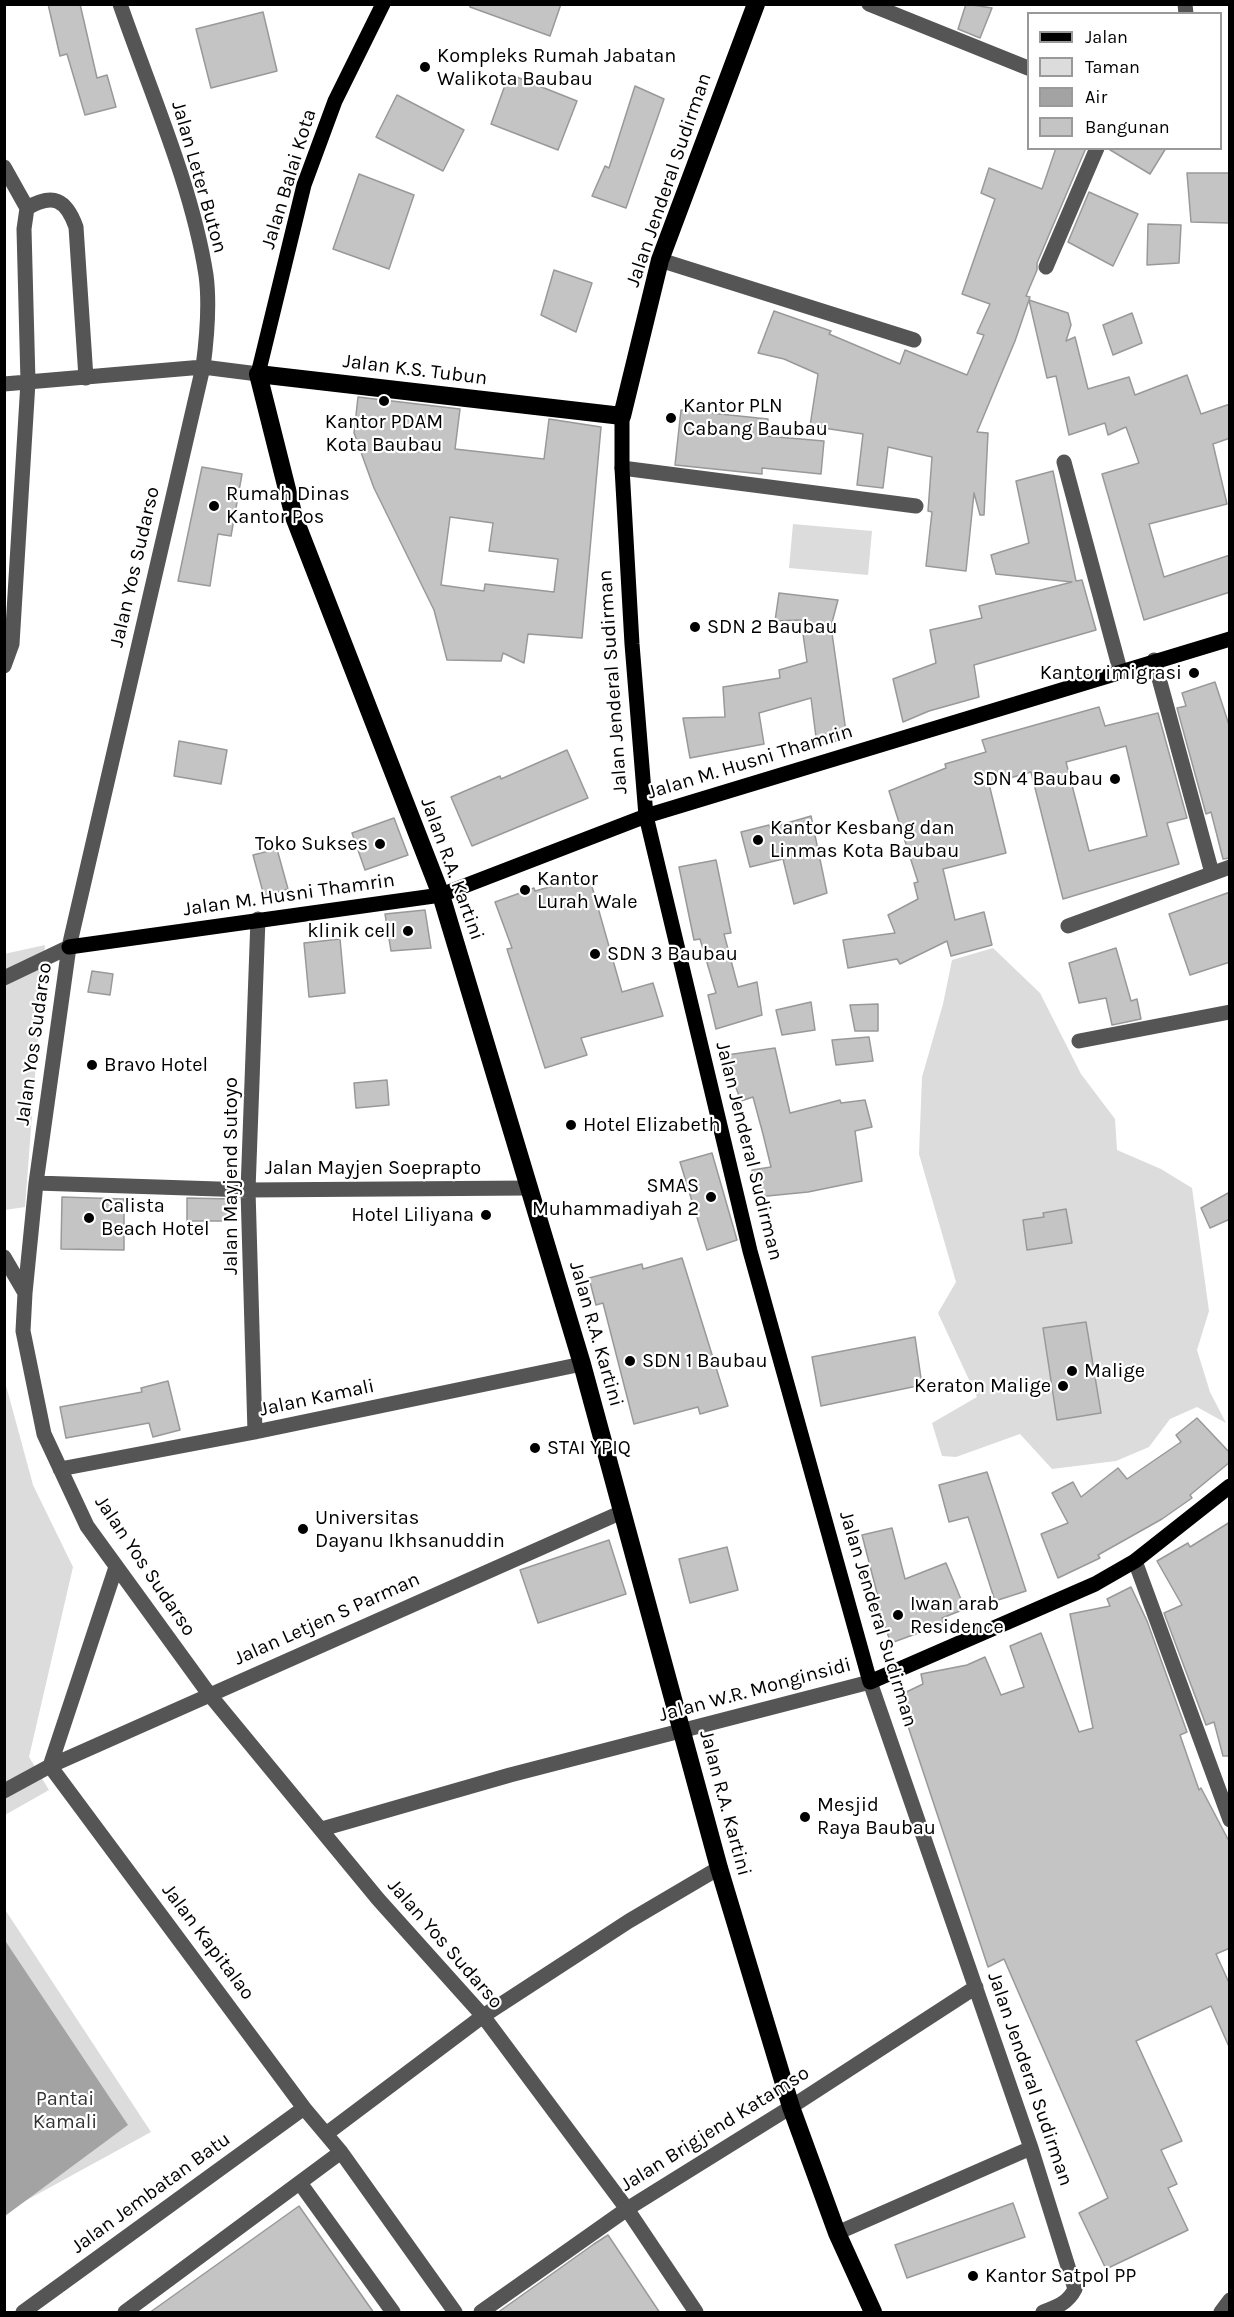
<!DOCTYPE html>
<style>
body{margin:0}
#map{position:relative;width:1234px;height:2317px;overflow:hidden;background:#fff;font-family:Karla,sans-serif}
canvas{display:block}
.frame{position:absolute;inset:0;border:6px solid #000;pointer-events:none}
.legend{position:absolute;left:1027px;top:12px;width:195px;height:138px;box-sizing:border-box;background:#fff;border:2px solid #999;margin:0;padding:8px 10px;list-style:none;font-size:18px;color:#000}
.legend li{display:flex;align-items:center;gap:12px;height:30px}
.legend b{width:30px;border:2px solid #999}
</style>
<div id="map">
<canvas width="1234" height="2317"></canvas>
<div class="frame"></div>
<ul class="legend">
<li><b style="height:8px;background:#000"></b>Jalan</li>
<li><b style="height:16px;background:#dcdcdc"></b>Taman</li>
<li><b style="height:16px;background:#a3a3a3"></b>Air</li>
<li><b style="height:16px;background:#c4c4c4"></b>Bangunan</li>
</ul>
</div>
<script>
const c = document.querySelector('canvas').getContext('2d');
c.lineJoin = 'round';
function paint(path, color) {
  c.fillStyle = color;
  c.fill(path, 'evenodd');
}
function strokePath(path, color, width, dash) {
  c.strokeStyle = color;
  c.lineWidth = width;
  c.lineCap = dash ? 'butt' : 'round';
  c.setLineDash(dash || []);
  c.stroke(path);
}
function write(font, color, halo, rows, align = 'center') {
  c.font = font + ' Karla,sans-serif';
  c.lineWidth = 4.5;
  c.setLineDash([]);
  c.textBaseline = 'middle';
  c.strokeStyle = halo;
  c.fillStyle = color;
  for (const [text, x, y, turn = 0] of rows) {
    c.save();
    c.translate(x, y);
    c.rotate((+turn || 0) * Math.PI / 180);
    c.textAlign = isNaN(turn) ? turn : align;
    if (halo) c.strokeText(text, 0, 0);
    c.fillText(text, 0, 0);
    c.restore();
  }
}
paint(new Path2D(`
 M 793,524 L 872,531 L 868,575 L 789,568 Z
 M 45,945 L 25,1207 L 5,1210 L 4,954 Z
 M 993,948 L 1040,993 L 1081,1074 L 1115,1119 L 1117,1150 L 1161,1169 L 1192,1188 L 1209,1311 L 1197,1350 L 1210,1392 L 1226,1423 L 1197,1407 L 1170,1419 L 1149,1447 L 1116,1461 L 1052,1469 L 1020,1434 L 956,1457 L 942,1456 L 932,1423 L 977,1397 L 938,1313 L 956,1282 L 919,1154 L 922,1077 L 943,1004 L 952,960 Z
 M 4,1378 L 33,1485 L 73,1567 L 29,1757 L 49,1790 L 5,1815 Z
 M 4,1908 L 151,2132 L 5,2212 L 4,2212 Z`), '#dcdcdc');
paint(new Path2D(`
 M 4,1939 L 128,2125 L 5,2216 L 4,2216 Z`), '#a3a3a3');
const building = new Path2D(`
 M 48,4 L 80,4 L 97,78 L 107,75 L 116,107 L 85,115 L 67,54 L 60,56 Z
 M 470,4 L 561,4 L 550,36 L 470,7 Z
 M 966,4 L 992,8 L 980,38 L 958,29 Z
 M 263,12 L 277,71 L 211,88 L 196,29 Z
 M 509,74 L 577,101 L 558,150 L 491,124 Z
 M 635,86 L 664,99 L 626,208 L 592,196 L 605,166 L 609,168 Z
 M 397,95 L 464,130 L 443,171 L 376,137 Z
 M 1056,148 L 1086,148 L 1037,263 L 1037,270 L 1026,296 L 1030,297 L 1015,341 L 977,432 L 988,433 L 984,515 L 980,515 L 974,493 L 966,571 L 926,566 L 932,512 L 928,511 L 932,457 L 888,447 L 883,488 L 857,485 L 863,434 L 810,426 L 818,374 L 784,359 L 758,353 L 774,311 L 831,331 L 829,334 L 900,364 L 905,350 L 967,375 L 984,335 L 977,333 L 990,304 L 962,294 L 995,199 L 981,193 L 989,168 L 1042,189 Z
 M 1107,148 L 1166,148 L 1150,174 Z
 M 1187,173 L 1230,173 L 1230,223 L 1191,222 Z
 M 359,174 L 414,195 L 389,269 L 333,249 Z
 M 1089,192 L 1138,214 L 1113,266 L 1068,242 Z
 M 1148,224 L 1181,225 L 1179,263 L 1147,265 Z
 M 554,270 L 592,283 L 576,332 L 541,315 Z
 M 1029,300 L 1068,313 L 1071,325 L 1066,341 L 1075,337 L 1088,389 L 1129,377 L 1135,395 L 1187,375 L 1201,414 L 1230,404 L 1230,438 L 1213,444 L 1227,504 L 1149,524 L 1164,577 L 1230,555 L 1230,592 L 1144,620 L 1102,474 L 1139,463 L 1126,427 L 1108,435 L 1105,423 L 1069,435 L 1056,376 L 1047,378 Z
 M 1132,313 L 1142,343 L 1113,355 L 1103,325 Z
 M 358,397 L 460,409 L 455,449 L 544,459 L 549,419 L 601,427 L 582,638 L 528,634 L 524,663 L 503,653 L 501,661 L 447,660 L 434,610 L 374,488 L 354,433 ZM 450,517 L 493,523 L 489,551 L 558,559 L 554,592 L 485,584 L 484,591 L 441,585 Z
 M 681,410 L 768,419 L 766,436 L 824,441 L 821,474 L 762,468 L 762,474 L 675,465 Z
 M 202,467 L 242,474 L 231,536 L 218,534 L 210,586 L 178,581 Z
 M 1053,471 L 1076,581 L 1082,580 L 1096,630 L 974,665 L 979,697 L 929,711 L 903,722 L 893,679 L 936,663 L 930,630 L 982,618 L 979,606 L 1072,582 L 996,574 L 991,555 L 1029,543 L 1016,481 Z
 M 779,593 L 838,600 L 831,626 L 847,739 L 817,745 L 811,698 L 759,713 L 764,744 L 690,758 L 683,718 L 725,717 L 723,687 L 780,678 L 779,670 L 807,662 L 801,620 L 775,621 Z
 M 1215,682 L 1230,728 L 1230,858 L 1223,859 L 1211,812 L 1206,814 L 1177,708 L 1186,706 L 1182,693 Z
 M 1099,707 L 1105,726 L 1158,713 L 1187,818 L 1167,823 L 1179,864 L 1063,899 L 1031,772 L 989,784 L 1006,853 L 943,869 L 955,920 L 984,912 L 992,945 L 951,956 L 947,941 L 900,964 L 897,959 L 848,968 L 843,940 L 895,933 L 888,915 L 918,899 L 914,883 L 918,882 L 889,791 L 946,768 L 945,764 L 986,752 L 982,740 ZM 1126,746 L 1147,836 L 1089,851 L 1066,762 Z
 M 179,741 L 227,750 L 221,784 L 174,776 Z
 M 567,750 L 588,798 L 472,846 L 451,797 L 500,776 L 501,779 Z
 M 811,816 L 827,893 L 794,904 L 783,859 L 750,867 L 741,832 L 769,825 L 770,828 Z
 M 394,818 L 408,855 L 365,870 L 352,833 Z
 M 277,849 L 288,889 L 264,896 L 253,855 Z
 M 716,860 L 731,933 L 724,934 L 738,987 L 757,982 L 762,1015 L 716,1029 L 708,995 L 716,993 L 700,939 L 694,940 L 679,867 Z
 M 589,876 L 622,992 L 653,983 L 663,1016 L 581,1038 L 587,1055 L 545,1068 L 507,949 L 512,948 L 495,902 L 534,888 L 535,891 Z
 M 1230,892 L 1230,962 L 1190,975 L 1169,914 Z
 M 425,910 L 431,948 L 391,951 L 385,914 Z
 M 340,939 L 345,993 L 309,997 L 304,943 Z
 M 1116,948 L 1131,1001 L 1137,999 L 1141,1019 L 1112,1025 L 1106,998 L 1079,1003 L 1069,963 Z
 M 92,971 L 113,974 L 110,995 L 88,992 Z
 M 811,1002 L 815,1030 L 782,1035 L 776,1010 Z
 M 878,1004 L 878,1031 L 855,1031 L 850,1005 Z
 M 869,1037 L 873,1061 L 836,1065 L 832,1040 Z
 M 775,1048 L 790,1113 L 840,1100 L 841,1103 L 865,1100 L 872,1127 L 855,1131 L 862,1181 L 808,1192 L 757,1197 L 752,1170 L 771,1167 L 763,1134 L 753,1097 L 741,1101 L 730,1072 L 723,1074 L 720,1056 Z
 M 387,1080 L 389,1105 L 356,1108 L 354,1083 Z
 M 712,1153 L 737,1240 L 707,1250 L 680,1162 Z
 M 1230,1192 L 1230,1219 L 1210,1228 L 1201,1208 Z
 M 62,1197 L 124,1199 L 124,1250 L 61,1249 Z
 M 187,1198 L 233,1199 L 233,1221 L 187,1221 Z
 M 1066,1209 L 1072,1243 L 1027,1250 L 1023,1220 L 1044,1217 L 1043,1213 Z
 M 682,1258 L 728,1406 L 700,1414 L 698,1407 L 634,1424 L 603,1303 L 596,1305 L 589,1278 L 642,1264 L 643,1269 Z
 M 1086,1322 L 1101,1413 L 1057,1420 L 1043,1328 Z
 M 915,1337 L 922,1385 L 821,1406 L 812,1357 Z
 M 168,1381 L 180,1430 L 153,1437 L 149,1423 L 66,1438 L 60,1407 L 142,1392 L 141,1388 Z
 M 1197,1418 L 1230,1453 L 1230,1462 L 1190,1495 L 1192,1498 L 1162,1519 L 1098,1555 L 1100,1558 L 1058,1578 L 1041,1534 L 1068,1523 L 1052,1493 L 1073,1482 L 1081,1497 L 1118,1468 L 1127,1479 L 1181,1442 L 1176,1435 Z
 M 987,1472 L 1026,1591 L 995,1601 L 968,1517 L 949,1522 L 939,1485 Z
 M 1230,1522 L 1230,1756 L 1223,1756 L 1214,1722 L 1206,1725 L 1164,1613 L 1182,1605 L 1157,1561 L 1188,1543 L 1190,1547 Z
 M 892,1528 L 905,1579 L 946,1563 L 965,1609 L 942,1618 L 944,1622 L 920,1629 L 921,1632 L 891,1643 L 874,1598 L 878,1597 L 862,1535 Z
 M 609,1540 L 626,1594 L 538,1623 L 520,1570 Z
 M 727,1547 L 738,1590 L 690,1603 L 679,1559 Z
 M 1131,1587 L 1147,1621 L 1187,1732 L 1180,1735 L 1199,1790 L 1201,1788 L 1230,1843 L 1230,1948 L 1216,1954 L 1230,1985 L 1230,2049 L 1211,2006 L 1136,2041 L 1182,2141 L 1161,2150 L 1177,2184 L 1168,2188 L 1188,2230 L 1106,2269 L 1079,2213 L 1108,2198 L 1004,1959 L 988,1967 L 898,1696 L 923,1684 L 921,1674 L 967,1665 L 985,1657 L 1001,1695 L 1024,1687 L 1010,1646 L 1041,1633 L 1079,1732 L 1093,1728 L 1070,1614 L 1110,1606 L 1107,1599 Z
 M 1013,2203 L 1025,2237 L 907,2278 L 895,2245 Z
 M 299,2206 L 374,2313 L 149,2313 Z
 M 608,2235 L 660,2313 L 497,2313 L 594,2244 Z`);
paint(building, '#c4c4c4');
strokePath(building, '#999', 1.5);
strokePath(new Path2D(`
 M 120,4 C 150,91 192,185 206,275 C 210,305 207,337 203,367 L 69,947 L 36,1183 L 25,1293 L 23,1331 L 44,1434 L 87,1526 L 209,1694 L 378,1899 L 483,2016 L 627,2209 L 696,2312
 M 869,4 L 1028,68
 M 1185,4 L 1186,14
 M 4,167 L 27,208
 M 660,260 L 914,340
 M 1046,267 L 1097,148
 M 4,384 L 203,367 L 258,374
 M 1064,462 L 1120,670
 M 622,468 L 916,506
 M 1154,660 L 1212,873
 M 4,666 L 12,644 L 28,382 L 24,229 L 27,208 C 53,193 66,199 76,227 L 86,378
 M 1068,926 L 1230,867
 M 4,978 L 69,947
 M 1079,1041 L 1230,1012
 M 36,1183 L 248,1190 L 530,1188
 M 4,1257 L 25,1293
 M 255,1432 L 248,1190 L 258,919
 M 60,1469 L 255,1432 L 582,1364
 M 1135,1561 L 1230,1820
 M 116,1567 L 50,1766 L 304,2108 L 341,2152 L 455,2312
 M 4,1791 L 50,1766 L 622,1512
 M 322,1829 L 510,1775 L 870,1682 L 1031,2148 L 1075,2289 C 1068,2303 1057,2307 1043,2312
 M 326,2134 L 483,2016 L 629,1921 L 719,1868
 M 300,2183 L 393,2312
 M 837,2233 L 1031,2148
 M 23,2312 L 304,2108
 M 125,2312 L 341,2152
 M 481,2312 L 627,2209 L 791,2107 L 976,1987
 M 1221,2312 L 1230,2300`), '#555', 15);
strokePath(new Path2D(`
 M 258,374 L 304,185 L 335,101 L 383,4
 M 622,416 L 622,468 L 632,644 L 646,816 L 750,1251 L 870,1682 L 1095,1584 L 1135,1561 L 1230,1486
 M 69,947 L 441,895 L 646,816 L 1230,639`), '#000', 15);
strokePath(new Path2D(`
 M 756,4 L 660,260 L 622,416 L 258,374 L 294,517 L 441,895 L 582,1364 L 719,1868 L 791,2107 L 837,2233 L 873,2312`), '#000', 18);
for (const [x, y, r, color] of [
 [425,67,6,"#000"],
 [384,401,6,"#000"],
 [671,418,6,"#000"],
 [214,506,6,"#000"],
 [695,627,6,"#000"],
 [1194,673,6,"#000"],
 [1115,779,6,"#000"],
 [758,840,6,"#000"],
 [380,844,6,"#000"],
 [525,890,6,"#000"],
 [408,931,6,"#000"],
 [595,954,6,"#000"],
 [92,1065,6,"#000"],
 [571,1125,6,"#000"],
 [711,1197,6,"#000"],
 [486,1215,6,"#000"],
 [89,1218,6,"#000"],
 [630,1361,6,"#000"],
 [1072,1371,6,"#000"],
 [1063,1386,6,"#000"],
 [535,1448,6,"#000"],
 [303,1529,6,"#000"],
 [898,1615,6,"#000"],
 [805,1817,6,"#000"],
 [973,2276,6,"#000"]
]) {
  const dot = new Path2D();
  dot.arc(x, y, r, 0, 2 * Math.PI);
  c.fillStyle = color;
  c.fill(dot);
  strokePath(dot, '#fff', 2);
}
write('20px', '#000', '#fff', [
 ["Kompleks Rumah Jabatan",437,56],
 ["Walikota Baubau",437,79],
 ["Kantor PLN",683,406],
 ["Cabang Baubau",683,429],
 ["Kantor PDAM",384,422,"center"],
 ["Kota Baubau",384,445,"center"],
 ["Rumah Dinas",226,494],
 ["Kantor Pos",226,517],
 ["SDN 2 Baubau",707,627],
 ["Kantor imigrasi",1182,673,"right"],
 ["SDN 4 Baubau",1103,779,"right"],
 ["Kantor Kesbang dan",770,828],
 ["Linmas Kota Baubau",770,851],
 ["Toko Sukses",368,844,"right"],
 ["Kantor",537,879],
 ["Lurah Wale",537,902],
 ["klinik cell",396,931,"right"],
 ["SDN 3 Baubau",607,954],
 ["Bravo Hotel",104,1065],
 ["Hotel Elizabeth",583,1125],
 ["SMAS",699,1186,"right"],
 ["Muhammadiyah 2",699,1209,"right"],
 ["Calista",101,1206],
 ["Beach Hotel",101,1229],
 ["Hotel Liliyana",474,1215,"right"],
 ["SDN 1 Baubau",642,1361],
 ["Malige",1084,1371],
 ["Keraton Malige",1051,1386,"right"],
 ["STAI YPIQ",547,1448],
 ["Universitas",315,1518],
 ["Dayanu Ikhsanuddin",315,1541],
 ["Iwan arab",910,1604],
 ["Residence",910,1627],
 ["Mesjid",817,1805],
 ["Raya Baubau",817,1828],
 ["Kantor Satpol PP",985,2276]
], 'left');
write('20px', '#000', '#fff', [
 ["Jalan Leter Buton",199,177,74],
 ["Jalan Balai Kota",289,179,-73],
 ["Jalan Jenderal Sudirman",669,180,-71],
 ["Jalan K.S. Tubun",415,370,7],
 ["Jalan Yos Sudarso",135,567,-77],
 ["Jalan Jenderal Sudirman",613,682,-94],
 ["Jalan M. Husni Thamrin",750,762,-17],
 ["Jalan R.A. Kartini",452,869,70],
 ["Jalan M. Husni Thamrin",289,895,-8],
 ["Jalan Yos Sudarso",34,1044,-82],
 ["Jalan Jenderal Sudirman",749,1151,76],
 ["Jalan Mayjen Soeprapto",373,1168],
 ["Jalan Mayjend Sutoyo",231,1176,-90],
 ["Jalan R.A. Kartini",596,1334,74],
 ["Jalan Kamali",317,1398,-12],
 ["Jalan Yos Sudarso",145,1566,56],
 ["Jalan Letjen S Parman",327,1619,-24],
 ["Jalan Jenderal Sudirman",878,1619,73],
 ["Jalan W.R. Monginsidi",755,1690,-15],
 ["Jalan R.A. Kartini",725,1803,75],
 ["Jalan Kapitalao",208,1942,53],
 ["Jalan Yos Sudarso",445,1944,49],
 ["Jalan Jenderal Sudirman",1030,2079,71],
 ["Jalan Brigjend Katamso",715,2129,-32],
 ["Jalan Jembatan Batu",151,2193,-36]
]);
write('20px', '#333', '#fff', [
 ["Pantai",65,2099],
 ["Kamali",65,2122]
]);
</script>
